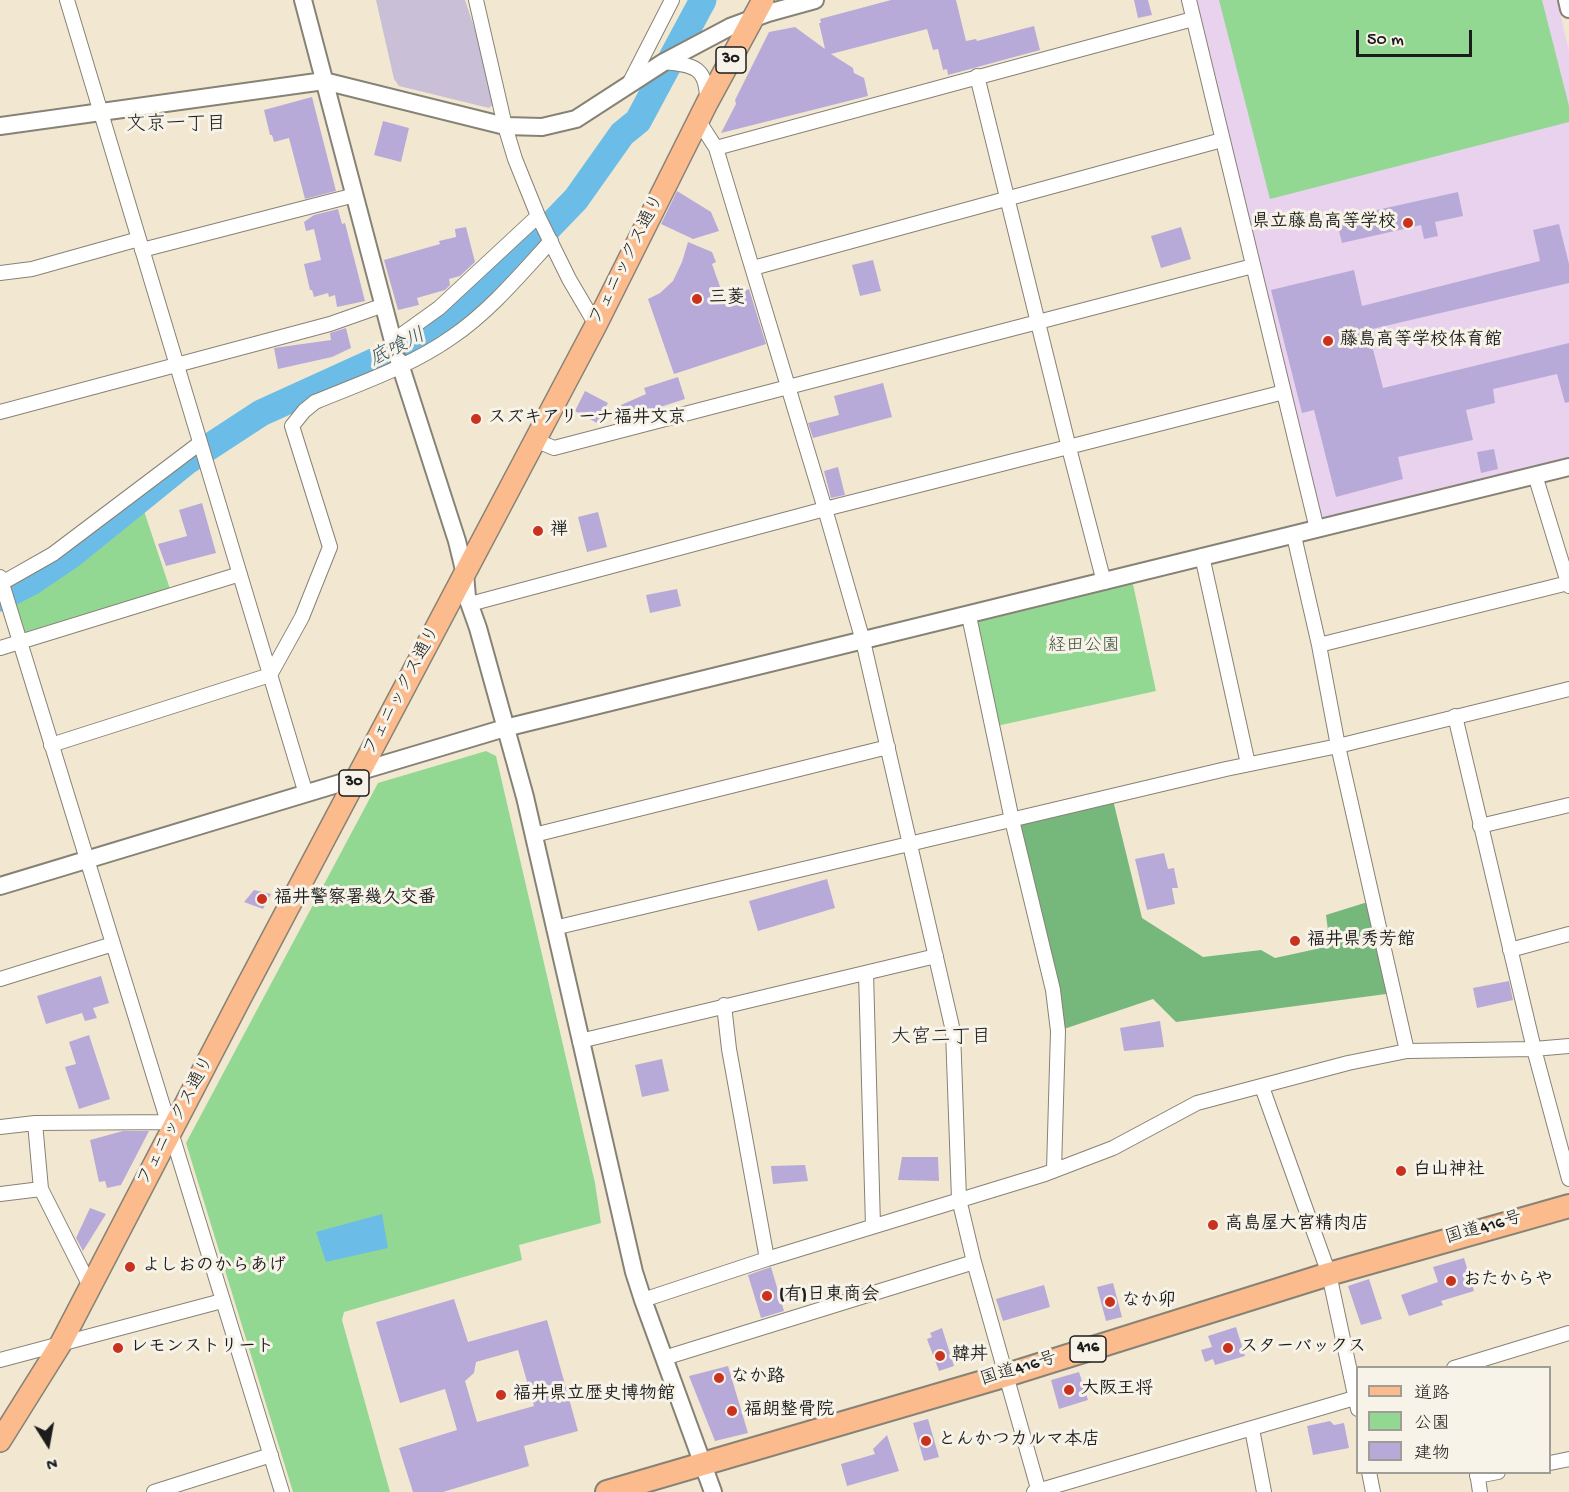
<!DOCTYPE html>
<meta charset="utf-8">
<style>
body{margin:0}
#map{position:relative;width:1569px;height:1492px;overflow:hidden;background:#f2e8d1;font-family:"Gochi Hand","Klee One",sans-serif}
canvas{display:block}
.legend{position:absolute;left:1356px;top:1366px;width:195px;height:108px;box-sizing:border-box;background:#f7f3e8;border:2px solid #9f9d96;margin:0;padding:8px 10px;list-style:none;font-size:18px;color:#1c1c1c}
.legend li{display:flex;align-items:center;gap:12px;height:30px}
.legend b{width:30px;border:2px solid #9f9d96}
.north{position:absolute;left:18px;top:1414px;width:60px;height:60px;-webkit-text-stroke:4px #f7f3e8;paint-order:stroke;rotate:169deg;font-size:16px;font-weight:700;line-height:24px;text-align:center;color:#1c1c1c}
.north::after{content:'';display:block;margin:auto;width:21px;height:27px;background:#1c1c1c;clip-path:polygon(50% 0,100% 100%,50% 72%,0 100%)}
.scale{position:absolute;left:1356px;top:30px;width:116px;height:27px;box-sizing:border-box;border:3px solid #1c1c1c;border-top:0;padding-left:8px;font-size:18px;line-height:21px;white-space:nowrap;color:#1c1c1c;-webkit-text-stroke:4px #f7f3e8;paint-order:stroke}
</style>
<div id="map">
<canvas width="1569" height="1492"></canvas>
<ul class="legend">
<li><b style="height:8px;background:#fbbb8d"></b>道路</li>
<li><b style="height:16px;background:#93d892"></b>公園</li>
<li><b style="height:16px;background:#b8aad8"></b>建物</li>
</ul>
<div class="north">N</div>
<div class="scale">50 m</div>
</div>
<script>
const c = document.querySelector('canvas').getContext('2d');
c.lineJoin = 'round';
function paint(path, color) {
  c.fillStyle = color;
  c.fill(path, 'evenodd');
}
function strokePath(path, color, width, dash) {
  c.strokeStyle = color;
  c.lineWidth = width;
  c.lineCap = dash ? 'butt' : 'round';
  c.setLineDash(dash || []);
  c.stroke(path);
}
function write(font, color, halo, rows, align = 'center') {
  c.font = font + ' "Gochi Hand","Klee One",sans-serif';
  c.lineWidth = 6;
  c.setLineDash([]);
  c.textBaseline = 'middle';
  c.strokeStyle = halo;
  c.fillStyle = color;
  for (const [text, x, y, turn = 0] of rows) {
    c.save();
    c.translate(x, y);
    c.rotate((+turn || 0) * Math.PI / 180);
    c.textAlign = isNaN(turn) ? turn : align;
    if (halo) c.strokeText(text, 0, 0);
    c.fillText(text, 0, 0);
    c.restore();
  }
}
paint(new Path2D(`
 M 1195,0 L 1557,0 L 1569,51 L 1569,458 L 1321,520 Z`), '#e9d2ee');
paint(new Path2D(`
 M 376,0 L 465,0 L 479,42 L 494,104 L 489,108 L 399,86 L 394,79 Z`), '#c9bfd7');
paint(new Path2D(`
 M 1219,0 L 1542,0 L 1569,106 L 1569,122 L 1270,199 Z
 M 142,505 L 172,595 L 20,643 L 6,598 Z
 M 1131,575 L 1156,691 L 992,727 L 969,616 Z
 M 486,751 L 496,756 L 595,1183 L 601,1223 L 519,1245 L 522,1260 L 344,1312 L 342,1320 L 390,1492 L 293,1492 L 186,1143 L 378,783 Z`), '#93d892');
paint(new Path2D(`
 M 1112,796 L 1142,918 L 1203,957 L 1261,950 L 1275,958 L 1330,946 L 1326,915 L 1374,900 L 1401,992 L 1176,1022 L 1153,999 L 1058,1031 L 1014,819 Z`), '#76b87c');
paint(new Path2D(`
 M 382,1214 L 388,1248 L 326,1262 L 316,1232 Z`), '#6bbde7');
strokePath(new Path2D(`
 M 0,598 L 31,582 L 71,555 L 186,462 L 261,413 L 406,347 L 450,321 L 492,286 L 576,199 L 622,134 L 638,121 L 703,0`), '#6bbde7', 27);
paint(new Path2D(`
 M 891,0 L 956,0 L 966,41 L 976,39 L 977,41 L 1034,26 L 1040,50 L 948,75 L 947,69 L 943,70 L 938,49 L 933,50 L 927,29 L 831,54 L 853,68 L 854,73 L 864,78 L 868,96 L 721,133 L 736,104 L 735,100 L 769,32 L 795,27 L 825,49 L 819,23 L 821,23 L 820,19 Z
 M 1134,0 L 1148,0 L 1152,15 L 1138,18 Z
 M 312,97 L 336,191 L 305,199 L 289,138 L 274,142 L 272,135 L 270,135 L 264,110 Z
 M 383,121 L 409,128 L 401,162 L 374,155 Z
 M 677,191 L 711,212 L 719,231 L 693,239 L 661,224 Z
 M 1458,192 L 1463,216 L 1435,222 L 1438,236 L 1424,239 L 1421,225 L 1342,243 L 1336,219 Z
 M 338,209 L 342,224 L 345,223 L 365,301 L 337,307 L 335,295 L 329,297 L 328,293 L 314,297 L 312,290 L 310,290 L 304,264 L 321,260 L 314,229 L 306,231 L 304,222 L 314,215 Z
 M 1559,224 L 1569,264 L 1569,283 L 1368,330 L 1383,388 L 1569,343 L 1569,402 L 1565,403 L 1557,374 L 1493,389 L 1495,403 L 1466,410 L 1473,440 L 1398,457 L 1403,479 L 1336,497 L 1314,410 L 1302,413 L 1271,290 L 1354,270 L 1362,306 L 1540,261 L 1533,230 Z
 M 466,227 L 475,262 L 460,276 L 449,279 L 450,285 L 445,290 L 417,298 L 419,305 L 398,310 L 384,260 L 440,244 L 439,241 L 456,237 L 455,229 Z
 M 1181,227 L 1191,259 L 1161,268 L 1151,236 Z
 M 688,242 L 712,252 L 716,262 L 712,264 L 724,298 L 749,289 L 766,344 L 674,374 L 648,299 L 660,293 L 673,281 L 682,262 Z
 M 873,260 L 881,291 L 860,296 L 852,265 Z
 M 346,328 L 351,348 L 332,357 L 278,369 L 274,348 L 331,340 L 330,333 Z
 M 678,377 L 685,399 L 651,410 L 650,408 L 627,419 L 621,405 L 646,394 L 644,388 Z
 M 883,383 L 892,417 L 813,438 L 808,423 L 839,415 L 834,396 Z
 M 585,391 L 608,403 L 597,423 L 575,411 Z
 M 1494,449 L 1498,469 L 1481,473 L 1477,452 Z
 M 838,467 L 845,495 L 831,498 L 824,471 Z
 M 202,503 L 216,553 L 166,566 L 158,544 L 187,536 L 179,510 Z
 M 598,512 L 607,547 L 587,552 L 578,517 Z
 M 677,589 L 681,606 L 650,613 L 646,595 Z
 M 1164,853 L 1168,869 L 1174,868 L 1178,888 L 1172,888 L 1175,904 L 1147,910 L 1135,859 Z
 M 827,879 L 835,908 L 758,931 L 749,901 Z
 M 254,890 L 271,894 L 263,909 L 244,902 Z
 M 101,976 L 109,1003 L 93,1008 L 97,1018 L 85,1021 L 82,1013 L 46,1024 L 37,996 Z
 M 1509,981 L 1513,1000 L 1477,1008 L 1473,988 Z
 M 1160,1021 L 1164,1047 L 1124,1051 L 1120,1028 Z
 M 89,1035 L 110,1099 L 79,1109 L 65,1067 L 76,1064 L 69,1042 Z
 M 662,1059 L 669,1091 L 642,1097 L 635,1065 Z
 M 123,1131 L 149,1131 L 121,1185 L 107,1188 L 105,1181 L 99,1182 L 90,1140 Z
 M 902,1157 L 938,1157 L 939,1181 L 898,1180 Z
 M 805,1165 L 808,1181 L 773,1184 L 771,1166 Z
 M 90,1208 L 106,1214 L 83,1251 L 76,1238 Z
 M 1464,1258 L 1474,1291 L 1441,1301 L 1443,1305 L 1409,1316 L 1401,1295 L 1438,1282 L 1433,1267 Z
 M 771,1267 L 784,1311 L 761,1318 L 748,1275 Z
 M 1369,1279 L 1382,1319 L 1361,1325 L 1348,1286 Z
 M 1113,1283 L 1122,1317 L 1106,1321 L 1097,1287 Z
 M 1044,1285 L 1050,1307 L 1003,1321 L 996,1299 Z
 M 454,1299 L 468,1342 L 547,1320 L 578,1431 L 524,1446 L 529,1466 L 443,1492 L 413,1492 L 399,1448 L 457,1430 L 445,1389 L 400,1403 L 376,1322 ZM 518,1350 L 534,1406 L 477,1422 L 465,1381 L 474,1373 L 476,1362 Z
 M 1236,1327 L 1245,1356 L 1215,1365 L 1213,1359 L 1205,1362 L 1201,1350 L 1212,1347 L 1208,1336 Z
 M 942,1328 L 954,1366 L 939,1371 L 927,1339 L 932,1337 L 930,1333 Z
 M 728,1366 L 748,1433 L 715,1441 L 689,1376 Z
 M 1079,1372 L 1088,1400 L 1059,1409 L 1051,1380 Z
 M 928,1419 L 939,1457 L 924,1461 L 913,1423 Z
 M 1330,1421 L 1334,1425 L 1344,1423 L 1349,1448 L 1313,1455 L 1307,1426 Z
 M 887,1435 L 899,1471 L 847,1486 L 841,1464 L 875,1454 L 873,1449 Z`), '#b8aad8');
const minor = new Path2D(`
 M 67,0 L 306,794
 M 476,0 L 505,126 L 515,159 L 538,216 L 569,279 L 596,325
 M 1189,0 L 1317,529
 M 664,62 C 694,65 707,67 707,101
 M 977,76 L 1069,448 L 1104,582
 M 629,84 L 672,0
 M 698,120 L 716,148 L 825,509 L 863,641 L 953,1031 L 959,1199 L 974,1262 L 1039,1492
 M 716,148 L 1193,19
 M 142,250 L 355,195
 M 753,268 L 1222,140
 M 0,273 L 32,269 L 139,239
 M 393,341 L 439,308 L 538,216
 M 0,412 L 330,324 L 384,305
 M 535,440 L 554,448 L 1253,266
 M 1535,475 L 1569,586
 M 1294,536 L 1319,645 L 1338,746 L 1407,1051
 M 1202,556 L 1248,764
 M 0,577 L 282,1492
 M 2,583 L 53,554 L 200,443
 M 470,604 L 825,509 L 1284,392
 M 969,616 L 1012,820 L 1053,990 L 1058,1031 L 1054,1170
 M 1319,645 L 1568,583
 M 0,648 L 240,574
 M 1455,716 L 1534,1049 L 1569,1179
 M 51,745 L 270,675 L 302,617 L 330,547 L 292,426 L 304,411 L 315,402 C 361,383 411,366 452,337 C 490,311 520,275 551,241
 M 1480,826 L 1569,805
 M 534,835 L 888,747
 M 554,928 L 1226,769 L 1338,746 L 1569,689
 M 1510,950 L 1569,934
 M 866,973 L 873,1226
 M 0,979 L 113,944
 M 724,1005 L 729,1049 L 767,1259
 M 580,1041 L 936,956
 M 1262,1087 L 1329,1274 L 1358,1409
 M 35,1123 L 41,1189 L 90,1286
 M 0,1127 L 35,1123 L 169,1122
 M 0,1194 L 41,1189
 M 643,1300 L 767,1259 L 1045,1174 L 1113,1148 L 1197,1103 L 1348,1063 L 1407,1051 L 1534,1049 L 1569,1046
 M 664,1358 L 974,1262
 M 0,1360 L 222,1301
 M 1454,1368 L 1569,1333
 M 1252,1429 L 1264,1492
 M 1550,1463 L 1569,1459
 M 1369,1472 L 1373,1492
 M 1477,1472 L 1480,1492
 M 1477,1476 L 1498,1472
 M 154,1492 L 271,1455
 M 1034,1492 L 1358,1397`);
const tertiary = new Path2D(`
 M 303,0 L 393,341
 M 1567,0 L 1569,9
 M 0,126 L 324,81 L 505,126 L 542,127 L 576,119 L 664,62 L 730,27 L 768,13 L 815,0
 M 399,361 L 457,541 L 465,574 L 467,597 L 478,628 L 525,797 L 634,1272 L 643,1300 L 713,1492
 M 361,771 L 505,728 L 1569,467
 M 0,886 L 357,778`);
const primary = new Path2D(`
 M 0,1441 L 60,1345 L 240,999 L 596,325 L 707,103 L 763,0`);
const trunk = new Path2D(`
 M 607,1492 L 1007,1375 L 1329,1274 L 1569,1206`);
strokePath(minor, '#878276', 16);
strokePath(tertiary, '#878276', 20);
strokePath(primary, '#878276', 24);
strokePath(trunk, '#878276', 26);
strokePath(minor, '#fff', 14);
strokePath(tertiary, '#fff', 16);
strokePath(primary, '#fbbb8d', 21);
strokePath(trunk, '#fbbb8d', 22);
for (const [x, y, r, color] of [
 [1408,223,6,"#c8321e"],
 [697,299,6,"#c8321e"],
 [1328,341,6,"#c8321e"],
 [476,419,6,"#c8321e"],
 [538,531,6,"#c8321e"],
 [262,899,6,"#c8321e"],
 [1295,941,6,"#c8321e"],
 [1401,1171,6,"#c8321e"],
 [1213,1225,6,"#c8321e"],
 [130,1267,6,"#c8321e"],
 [1451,1281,6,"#c8321e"],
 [767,1296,6,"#c8321e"],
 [1110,1302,6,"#c8321e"],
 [118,1348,6,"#c8321e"],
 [1228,1348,6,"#c8321e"],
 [940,1356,6,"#c8321e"],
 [719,1378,6,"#c8321e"],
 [1069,1390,6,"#c8321e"],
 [501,1395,6,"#c8321e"],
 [732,1411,6,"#c8321e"],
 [926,1441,6,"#c8321e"]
]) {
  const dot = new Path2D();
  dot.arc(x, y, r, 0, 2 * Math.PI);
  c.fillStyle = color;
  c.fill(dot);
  strokePath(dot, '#f7f3e8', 2);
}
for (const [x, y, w] of [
 [731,60,30],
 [354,783,30],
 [1088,1349,36]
]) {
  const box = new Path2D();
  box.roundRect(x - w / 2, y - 13, w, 26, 4.5);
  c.fillStyle = '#f7f3e8';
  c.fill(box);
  strokePath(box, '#1c1c1c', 1.5);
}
write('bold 16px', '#1c1c1c', null, [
 ["30",731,60],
 ["30",354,783],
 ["416",1088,1349]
]);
write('bold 18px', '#1c1c1c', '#f7f3e8', [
 ["県立藤島高等学校",1396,223,"right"],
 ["三菱",709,299],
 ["藤島高等学校体育館",1340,341],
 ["スズキアリーナ福井文京",488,419],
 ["禅",550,531],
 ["福井警察署幾久交番",274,899],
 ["福井県秀芳館",1307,941],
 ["白山神社",1413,1171],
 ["高島屋大宮精肉店",1225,1225],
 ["よしおのからあげ",142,1267],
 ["おたからや",1463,1281],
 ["(有)日東商会",779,1296],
 ["なか卯",1122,1302],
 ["レモンストリート",130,1348],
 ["スターバックス",1240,1348],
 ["韓丼",952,1356],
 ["なか路",731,1378],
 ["大阪王将",1081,1390],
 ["福井県立歴史博物館",513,1395],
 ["福朗整骨院",744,1411],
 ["とんかつカルマ本店",938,1441]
], 'left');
write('18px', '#1c1c1c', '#f7f3e8', [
 ["フェニックス通り",628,260,-63],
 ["フェニックス通り",403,691,-62],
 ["フェニックス通り",177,1121,-62],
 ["国道416号",1484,1229,-16],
 ["国道416号",1019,1370,-17]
]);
write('18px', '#40543f', '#f7f3e8', [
 ["経田公園",1084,647]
]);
write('20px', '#1c1c1c', '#f7f3e8', [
 ["文京一丁目",176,126],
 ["大宮二丁目",941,1039]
]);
write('italic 20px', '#385463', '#f7f3e8', [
 ["底喰川",398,349,-27]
]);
</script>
